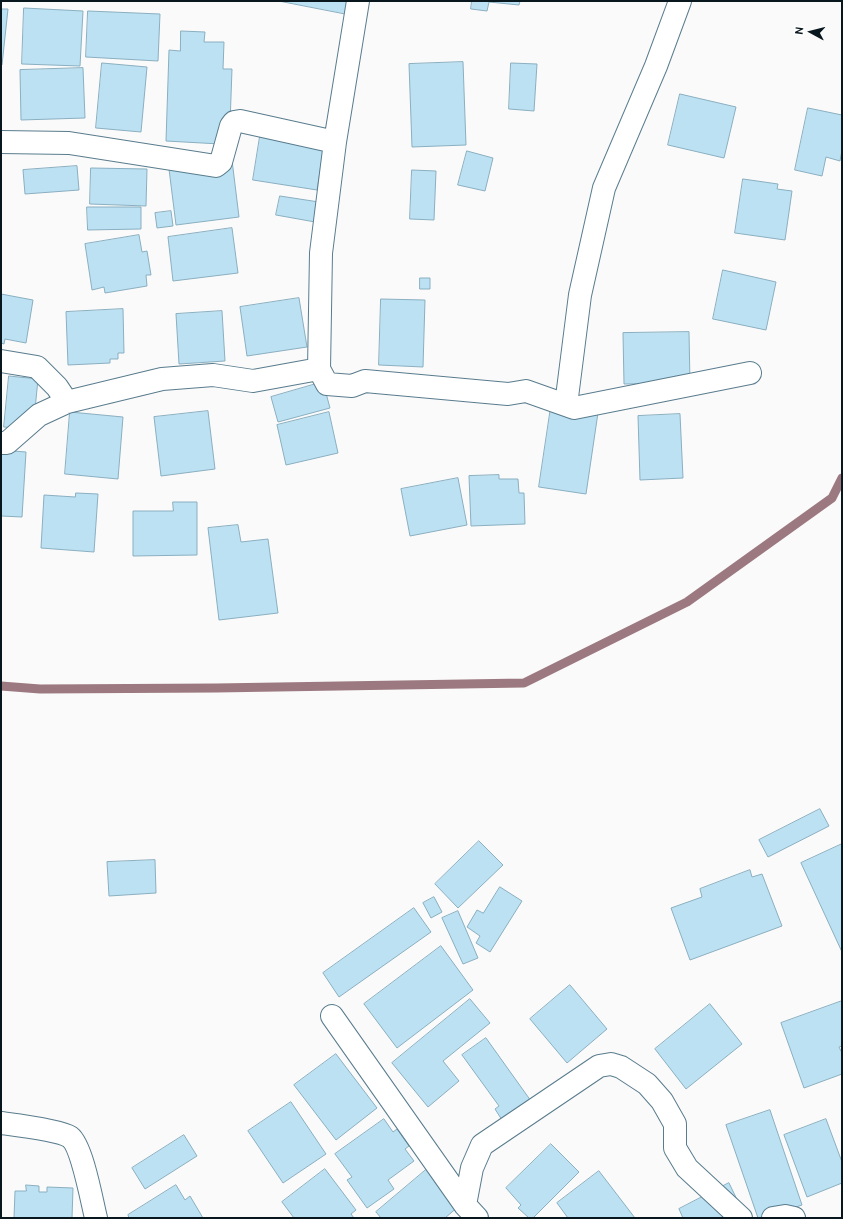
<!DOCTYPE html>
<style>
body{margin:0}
#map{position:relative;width:843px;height:1219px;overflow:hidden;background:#fafafa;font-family:Cabin,sans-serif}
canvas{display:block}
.frame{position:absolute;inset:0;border:2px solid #08171d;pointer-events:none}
.north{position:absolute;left:791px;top:12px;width:40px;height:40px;-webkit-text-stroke:3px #fff;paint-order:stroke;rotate:277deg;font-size:11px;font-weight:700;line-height:16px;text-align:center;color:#08171d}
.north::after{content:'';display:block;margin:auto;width:14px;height:18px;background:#08171d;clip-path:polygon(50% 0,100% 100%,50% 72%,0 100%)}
</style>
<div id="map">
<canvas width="843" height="1219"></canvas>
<div class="frame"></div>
<div class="north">N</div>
</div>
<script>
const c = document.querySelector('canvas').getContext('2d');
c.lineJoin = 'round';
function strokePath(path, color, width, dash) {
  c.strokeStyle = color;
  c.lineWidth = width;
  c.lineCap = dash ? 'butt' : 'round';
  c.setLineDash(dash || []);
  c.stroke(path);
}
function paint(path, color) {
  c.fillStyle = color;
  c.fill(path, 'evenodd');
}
strokePath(new Path2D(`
 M 1,686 L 40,689 L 216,688 L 524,683 L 687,602 L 832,498 L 842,478`), '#9c7980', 9);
const building = new Path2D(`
 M 279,1 L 349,1 L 347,14 Z
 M 472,1 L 520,1 L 519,5 L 489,2 L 487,11 L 471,9 Z
 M 24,8 L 83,11 L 80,66 L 22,64 Z
 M 1,9 L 8,9 L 2,65 L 1,65 Z
 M 88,11 L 160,14 L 158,61 L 86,57 Z
 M 181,31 L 205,32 L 204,42 L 224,42 L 223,69 L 232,69 L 230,124 L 220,144 L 166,141 L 169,50 L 180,51 Z
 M 463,62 L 466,145 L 412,147 L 409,64 Z
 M 102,63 L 147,67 L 141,132 L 96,128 Z
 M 511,63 L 537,64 L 534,111 L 509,109 Z
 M 83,68 L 85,118 L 21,120 L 20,70 Z
 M 680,94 L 736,107 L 724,158 L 668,145 Z
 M 808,108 L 842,115 L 842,150 L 840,161 L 826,157 L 822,176 L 795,170 Z
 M 262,124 L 326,134 L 317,190 L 253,180 Z
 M 467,151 L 493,158 L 485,191 L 458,185 Z
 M 232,160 L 239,217 L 176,225 L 169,169 Z
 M 77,166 L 79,190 L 25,194 L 23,170 Z
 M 91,168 L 147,169 L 146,206 L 90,204 Z
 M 412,170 L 436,171 L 434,220 L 410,219 Z
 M 743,179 L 778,184 L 777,189 L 792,191 L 785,240 L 735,233 Z
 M 280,196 L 319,202 L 315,222 L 276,215 Z
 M 87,207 L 141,207 L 141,229 L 88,230 Z
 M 171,211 L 173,226 L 157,228 L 155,213 Z
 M 232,228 L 238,273 L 173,281 L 168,237 Z
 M 139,235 L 142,252 L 147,251 L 151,275 L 146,275 L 147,286 L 105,293 L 104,287 L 92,290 L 85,244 Z
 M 723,270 L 776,282 L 766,330 L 713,319 Z
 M 420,278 L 430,278 L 430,289 L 420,289 Z
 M 1,294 L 33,300 L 26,343 L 5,339 L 4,344 L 1,343 Z
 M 299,298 L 307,347 L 247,356 L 240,307 Z
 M 381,299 L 425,300 L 423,367 L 379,365 Z
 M 123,309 L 124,353 L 118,353 L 118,359 L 110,359 L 110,363 L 68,365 L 66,312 Z
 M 222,311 L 225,361 L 179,364 L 176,314 Z
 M 689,332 L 690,383 L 624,384 L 623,333 Z
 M 9,376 L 38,379 L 33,430 L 4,427 Z
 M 323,382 L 330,408 L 278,422 L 271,397 Z
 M 552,400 L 599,406 L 586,494 L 539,487 Z
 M 208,411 L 215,469 L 161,476 L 154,417 Z
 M 70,412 L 123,417 L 118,479 L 65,474 Z
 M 329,412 L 338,453 L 286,465 L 277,425 Z
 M 680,414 L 683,478 L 640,480 L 638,416 Z
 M 1,450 L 26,452 L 22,517 L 1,516 Z
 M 499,475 L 499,479 L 518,479 L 519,493 L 524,493 L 525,524 L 471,526 L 469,476 Z
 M 458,478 L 467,525 L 410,536 L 401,489 Z
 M 76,493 L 98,494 L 94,552 L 41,548 L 44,495 L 75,497 Z
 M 173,502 L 197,502 L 197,555 L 133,556 L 133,511 L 173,511 Z
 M 238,525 L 241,542 L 268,539 L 278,613 L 219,620 L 208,528 Z
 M 820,809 L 829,826 L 768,857 L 759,840 Z
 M 479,841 L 503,865 L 458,908 L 435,884 Z
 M 842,844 L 842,952 L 801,863 Z
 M 155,860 L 156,893 L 109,896 L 107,862 Z
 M 750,870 L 752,877 L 762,874 L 782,926 L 690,960 L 671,908 L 702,897 L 700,889 Z
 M 500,887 L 522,901 L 490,952 L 476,943 L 480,936 L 467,927 L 477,910 L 483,913 Z
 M 434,897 L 442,912 L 431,918 L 423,903 Z
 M 414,908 L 431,932 L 339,997 L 323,973 Z
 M 458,911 L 478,958 L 463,964 L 442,918 Z
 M 441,946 L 473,990 L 397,1048 L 364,1004 Z
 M 570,985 L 607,1029 L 567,1063 L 530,1019 Z
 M 470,999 L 490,1023 L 443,1061 L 459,1081 L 428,1107 L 392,1063 Z
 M 842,1001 L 842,1046 L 839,1047 L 842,1053 L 842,1074 L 804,1088 L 781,1023 Z
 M 710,1004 L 742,1044 L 686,1089 L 655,1049 Z
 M 486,1038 L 536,1108 L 507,1128 L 495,1109 L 499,1106 L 462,1055 Z
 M 336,1054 L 377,1108 L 336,1140 L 294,1085 Z
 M 291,1102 L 326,1154 L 283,1183 L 248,1131 Z
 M 770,1110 L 802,1205 L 763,1218 L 758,1218 L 726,1125 Z
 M 384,1119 L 393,1132 L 397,1129 L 409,1146 L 405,1149 L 414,1161 L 388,1180 L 394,1189 L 367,1208 L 347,1180 L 352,1177 L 335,1154 Z
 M 826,1119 L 842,1162 L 842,1183 L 807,1197 L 784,1135 Z
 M 184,1135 L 197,1156 L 145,1189 L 132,1168 Z
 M 551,1144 L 579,1172 L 533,1218 L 529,1218 L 518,1208 L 521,1205 L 506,1188 Z
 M 325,1169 L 356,1210 L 351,1214 L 354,1218 L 294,1218 L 282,1202 Z
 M 427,1169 L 459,1206 L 445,1218 L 381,1218 L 376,1212 Z
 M 599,1171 L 635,1218 L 568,1218 L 557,1203 Z
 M 729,1183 L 746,1218 L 683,1218 L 679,1209 Z
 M 26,1185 L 39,1186 L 39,1192 L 47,1192 L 47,1187 L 73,1188 L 72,1218 L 14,1218 L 15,1191 L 26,1191 Z
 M 176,1185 L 185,1200 L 190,1196 L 203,1218 L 129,1218 L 128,1215 Z`);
paint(building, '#bbe1f3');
strokePath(building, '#8aafc0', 1);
const minor = new Path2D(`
 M 358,1 L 335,142 L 321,253 L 319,369 L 327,384 L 352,386 L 365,381 L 508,394 L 526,391 L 574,408 L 750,373
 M 1,142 L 69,143 L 216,166 L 221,162 L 231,126 L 234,122 L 240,121 L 335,142
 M 1,361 L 37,367 L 57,387 L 67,402
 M 566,405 L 580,295 L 604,188 L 656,66 L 680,1
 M 1,443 L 7,443 L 39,415 L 67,402 L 162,379 L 213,375 L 253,381 L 319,369
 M 332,1016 L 465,1205 L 477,1218
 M 1,1123 C 16,1125 59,1130 70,1137 C 82,1146 92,1202 96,1218
 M 465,1205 L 472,1168 L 482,1145 L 599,1066 L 611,1064 L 621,1067 L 647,1084 L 662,1101 L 675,1124 L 675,1148 L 687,1168 L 741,1218
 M 773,1218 L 785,1216 L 794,1218`);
strokePath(minor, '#597c8d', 24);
strokePath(minor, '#fff', 22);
</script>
